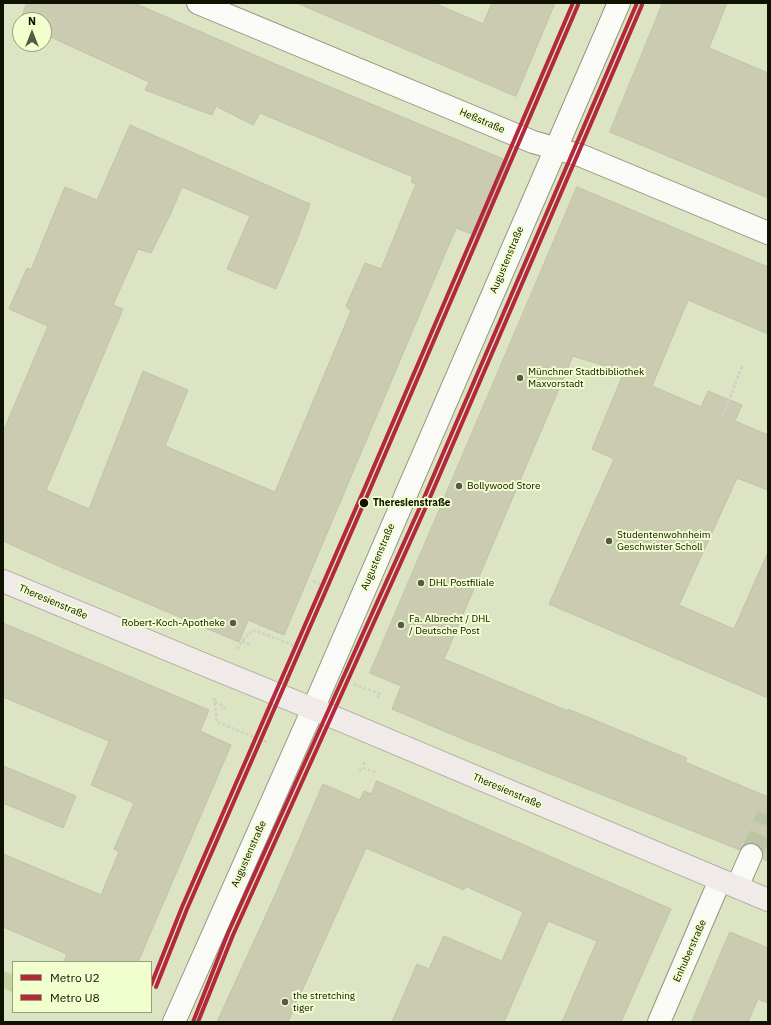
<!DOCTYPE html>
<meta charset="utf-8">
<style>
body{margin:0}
#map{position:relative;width:771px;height:1025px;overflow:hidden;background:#dce4c3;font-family:"IBM Plex Sans",sans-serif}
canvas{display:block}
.frame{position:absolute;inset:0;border:4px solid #0e1200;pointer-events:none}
.legend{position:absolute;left:12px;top:961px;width:140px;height:52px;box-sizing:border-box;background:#f1fecd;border:1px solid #96a07b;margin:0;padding:5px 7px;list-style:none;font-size:12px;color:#0e1200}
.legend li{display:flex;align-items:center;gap:8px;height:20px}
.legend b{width:20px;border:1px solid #96a07b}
.north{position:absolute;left:12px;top:12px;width:40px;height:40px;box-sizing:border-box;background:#f1fecd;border:1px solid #96a07b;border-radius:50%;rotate:0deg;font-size:11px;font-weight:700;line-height:16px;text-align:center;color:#0e1200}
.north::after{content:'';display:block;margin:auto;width:14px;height:18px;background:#565c44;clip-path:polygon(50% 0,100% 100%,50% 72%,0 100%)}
</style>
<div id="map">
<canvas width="771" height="1025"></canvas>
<div class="frame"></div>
<ul class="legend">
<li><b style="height:5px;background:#b4283c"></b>Metro U2</li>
<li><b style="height:5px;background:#b4283c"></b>Metro U8</li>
</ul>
<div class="north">N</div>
</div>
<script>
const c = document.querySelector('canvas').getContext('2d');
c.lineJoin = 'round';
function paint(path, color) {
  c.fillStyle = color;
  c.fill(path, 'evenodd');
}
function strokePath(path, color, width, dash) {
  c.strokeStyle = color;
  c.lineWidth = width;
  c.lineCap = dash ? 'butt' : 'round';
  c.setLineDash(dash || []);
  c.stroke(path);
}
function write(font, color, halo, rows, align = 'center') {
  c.font = font + ' "IBM Plex Sans",sans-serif';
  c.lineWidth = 4;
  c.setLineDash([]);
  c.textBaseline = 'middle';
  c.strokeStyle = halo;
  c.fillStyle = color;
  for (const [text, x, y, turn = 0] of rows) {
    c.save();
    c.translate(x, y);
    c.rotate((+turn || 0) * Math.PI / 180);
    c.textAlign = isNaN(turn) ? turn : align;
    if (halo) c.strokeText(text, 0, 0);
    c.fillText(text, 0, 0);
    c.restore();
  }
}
paint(new Path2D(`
 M 3,971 L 13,975 L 12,992 L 3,988 Z`), '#c6d2a0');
const building = new Path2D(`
 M 27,3 L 134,3 L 280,66 L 508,161 L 476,236 L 456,228 L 284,635 L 248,620 L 239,642 L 63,568 L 3,541 L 3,432 L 48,326 L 9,309 L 27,268 L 31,270 L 65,187 L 97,200 L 130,125 L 310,204 L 298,237 L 276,289 L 227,269 L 250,216 L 182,187 L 171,213 L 151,253 L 138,249 L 113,305 L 123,309 L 46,490 L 89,509 L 143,371 L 188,390 L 165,446 L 275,492 L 351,311 L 346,306 L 365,263 L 381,269 L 416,184 L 411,182 L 413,177 L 260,113 L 253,125 L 216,106 L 212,115 L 145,90 L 149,82 L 44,34 L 44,20 L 21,20 Z
 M 297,3 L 434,3 L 483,24 L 492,3 L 555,3 L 516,96 Z
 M 663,3 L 727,3 L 709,48 L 768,73 L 768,198 L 610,132 Z
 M 577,187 L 768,267 L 768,334 L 688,300 L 652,386 L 701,407 L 708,391 L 742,405 L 735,421 L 768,435 L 768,490 L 737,478 L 679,605 L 734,629 L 768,552 L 768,698 L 549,604 L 614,459 L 592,449 L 624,372 L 573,356 L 444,659 L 568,711 L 568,709 L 687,758 L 685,762 L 768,797 L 768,861 L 763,859 L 763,853 L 761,848 L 756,843 L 750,843 L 744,845 L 740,850 L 453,735 L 392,709 L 401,686 L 370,673 Z
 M 3,623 L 209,710 L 200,731 L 231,745 L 138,962 L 64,962 L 67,954 L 3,927 L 3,854 L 101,895 L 119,852 L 114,849 L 134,803 L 91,785 L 109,741 L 3,697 Z
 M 3,766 L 76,796 L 63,828 L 3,803 Z
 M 377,781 L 671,909 L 621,1022 L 562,1022 L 597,941 L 548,921 L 504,1022 L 392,1022 L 417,964 L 429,969 L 444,936 L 502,961 L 523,912 L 465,886 L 464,890 L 366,848 L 288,1022 L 217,1022 L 272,902 L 323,784 L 360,800 L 364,791 L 371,794 Z
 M 730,932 L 768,948 L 768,1003 L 758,999 L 748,1022 L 692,1022 Z`);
paint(building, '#cacbb1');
strokePath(building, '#c0c2a8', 1);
strokePath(new Path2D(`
 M 751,855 L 768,815`), '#bdc4a6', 22, [22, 11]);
const minor = new Path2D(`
 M 198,3 L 533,142 L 582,156 L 768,233
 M 737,887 L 751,855
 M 174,1022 L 313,709 L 619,3
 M 659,1022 L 720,880`);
const major = new Path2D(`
 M 3,581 L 210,667 L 338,719 L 768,900`);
strokePath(minor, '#90967c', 24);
strokePath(major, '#afa89b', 24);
strokePath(new Path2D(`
 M 723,416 L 742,366
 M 313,581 L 324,586 L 327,577
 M 242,641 L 250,644
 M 237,649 L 242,641 L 253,630 L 304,649
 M 354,684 L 380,694 L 377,699
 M 214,698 L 217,722 L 269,743
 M 215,702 L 220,704 L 227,711
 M 364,762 L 364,768 L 375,772
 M 359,771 L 364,768`), '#cfd1c8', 2.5, [3, 2]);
strokePath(minor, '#fafbf6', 22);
strokePath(major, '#f0eae8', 22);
strokePath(new Path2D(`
 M 151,985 L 182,907 L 366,485 L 573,3
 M 193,1022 L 228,933 L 420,507 L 637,3`), '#b4283c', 4);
strokePath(new Path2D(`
 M 156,987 L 187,909 L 371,487 L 578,5
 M 198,1022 L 233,935 L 425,509 L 642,5`), '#b4283c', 4);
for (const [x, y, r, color] of [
 [520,378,4,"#565c44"],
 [459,486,4,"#565c44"],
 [364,503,5,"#0e1200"],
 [609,541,4,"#565c44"],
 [421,583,4,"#565c44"],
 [233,623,4,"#565c44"],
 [401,625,4,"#565c44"],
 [285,1002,4,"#565c44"]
]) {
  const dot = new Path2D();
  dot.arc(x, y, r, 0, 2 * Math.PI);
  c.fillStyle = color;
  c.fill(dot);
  strokePath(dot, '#f1fecd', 1.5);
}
write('10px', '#0e1200', '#f1fecd', [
 ["Heßstraße",482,121,23],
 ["Augustenstraße",507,260,-67],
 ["Augustenstraße",378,557,-67],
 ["Theresienstraße",53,602,23],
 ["Theresienstraße",507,791,23],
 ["Augustenstraße",249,854,-66],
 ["Enhuberstraße",690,951,-66]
]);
write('10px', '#0e1200', '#f1fecd', [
 ["Münchner Stadtbibliothek",528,372],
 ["Maxvorstadt",528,384],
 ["Bollywood Store",467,486],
 ["Studentenwohnheim",617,535],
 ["Geschwister Scholl",617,547],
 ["DHL Postfiliale",429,583],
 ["Fa. Albrecht / DHL",409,619],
 ["/ Deutsche Post",409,631],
 ["Robert-Koch-Apotheke",225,623,"right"],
 ["the stretching",293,996],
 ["tiger",293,1008]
], 'left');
write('bold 10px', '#0e1200', '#f1fecd', [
 ["Theresienstraße",373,503]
], 'left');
</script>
